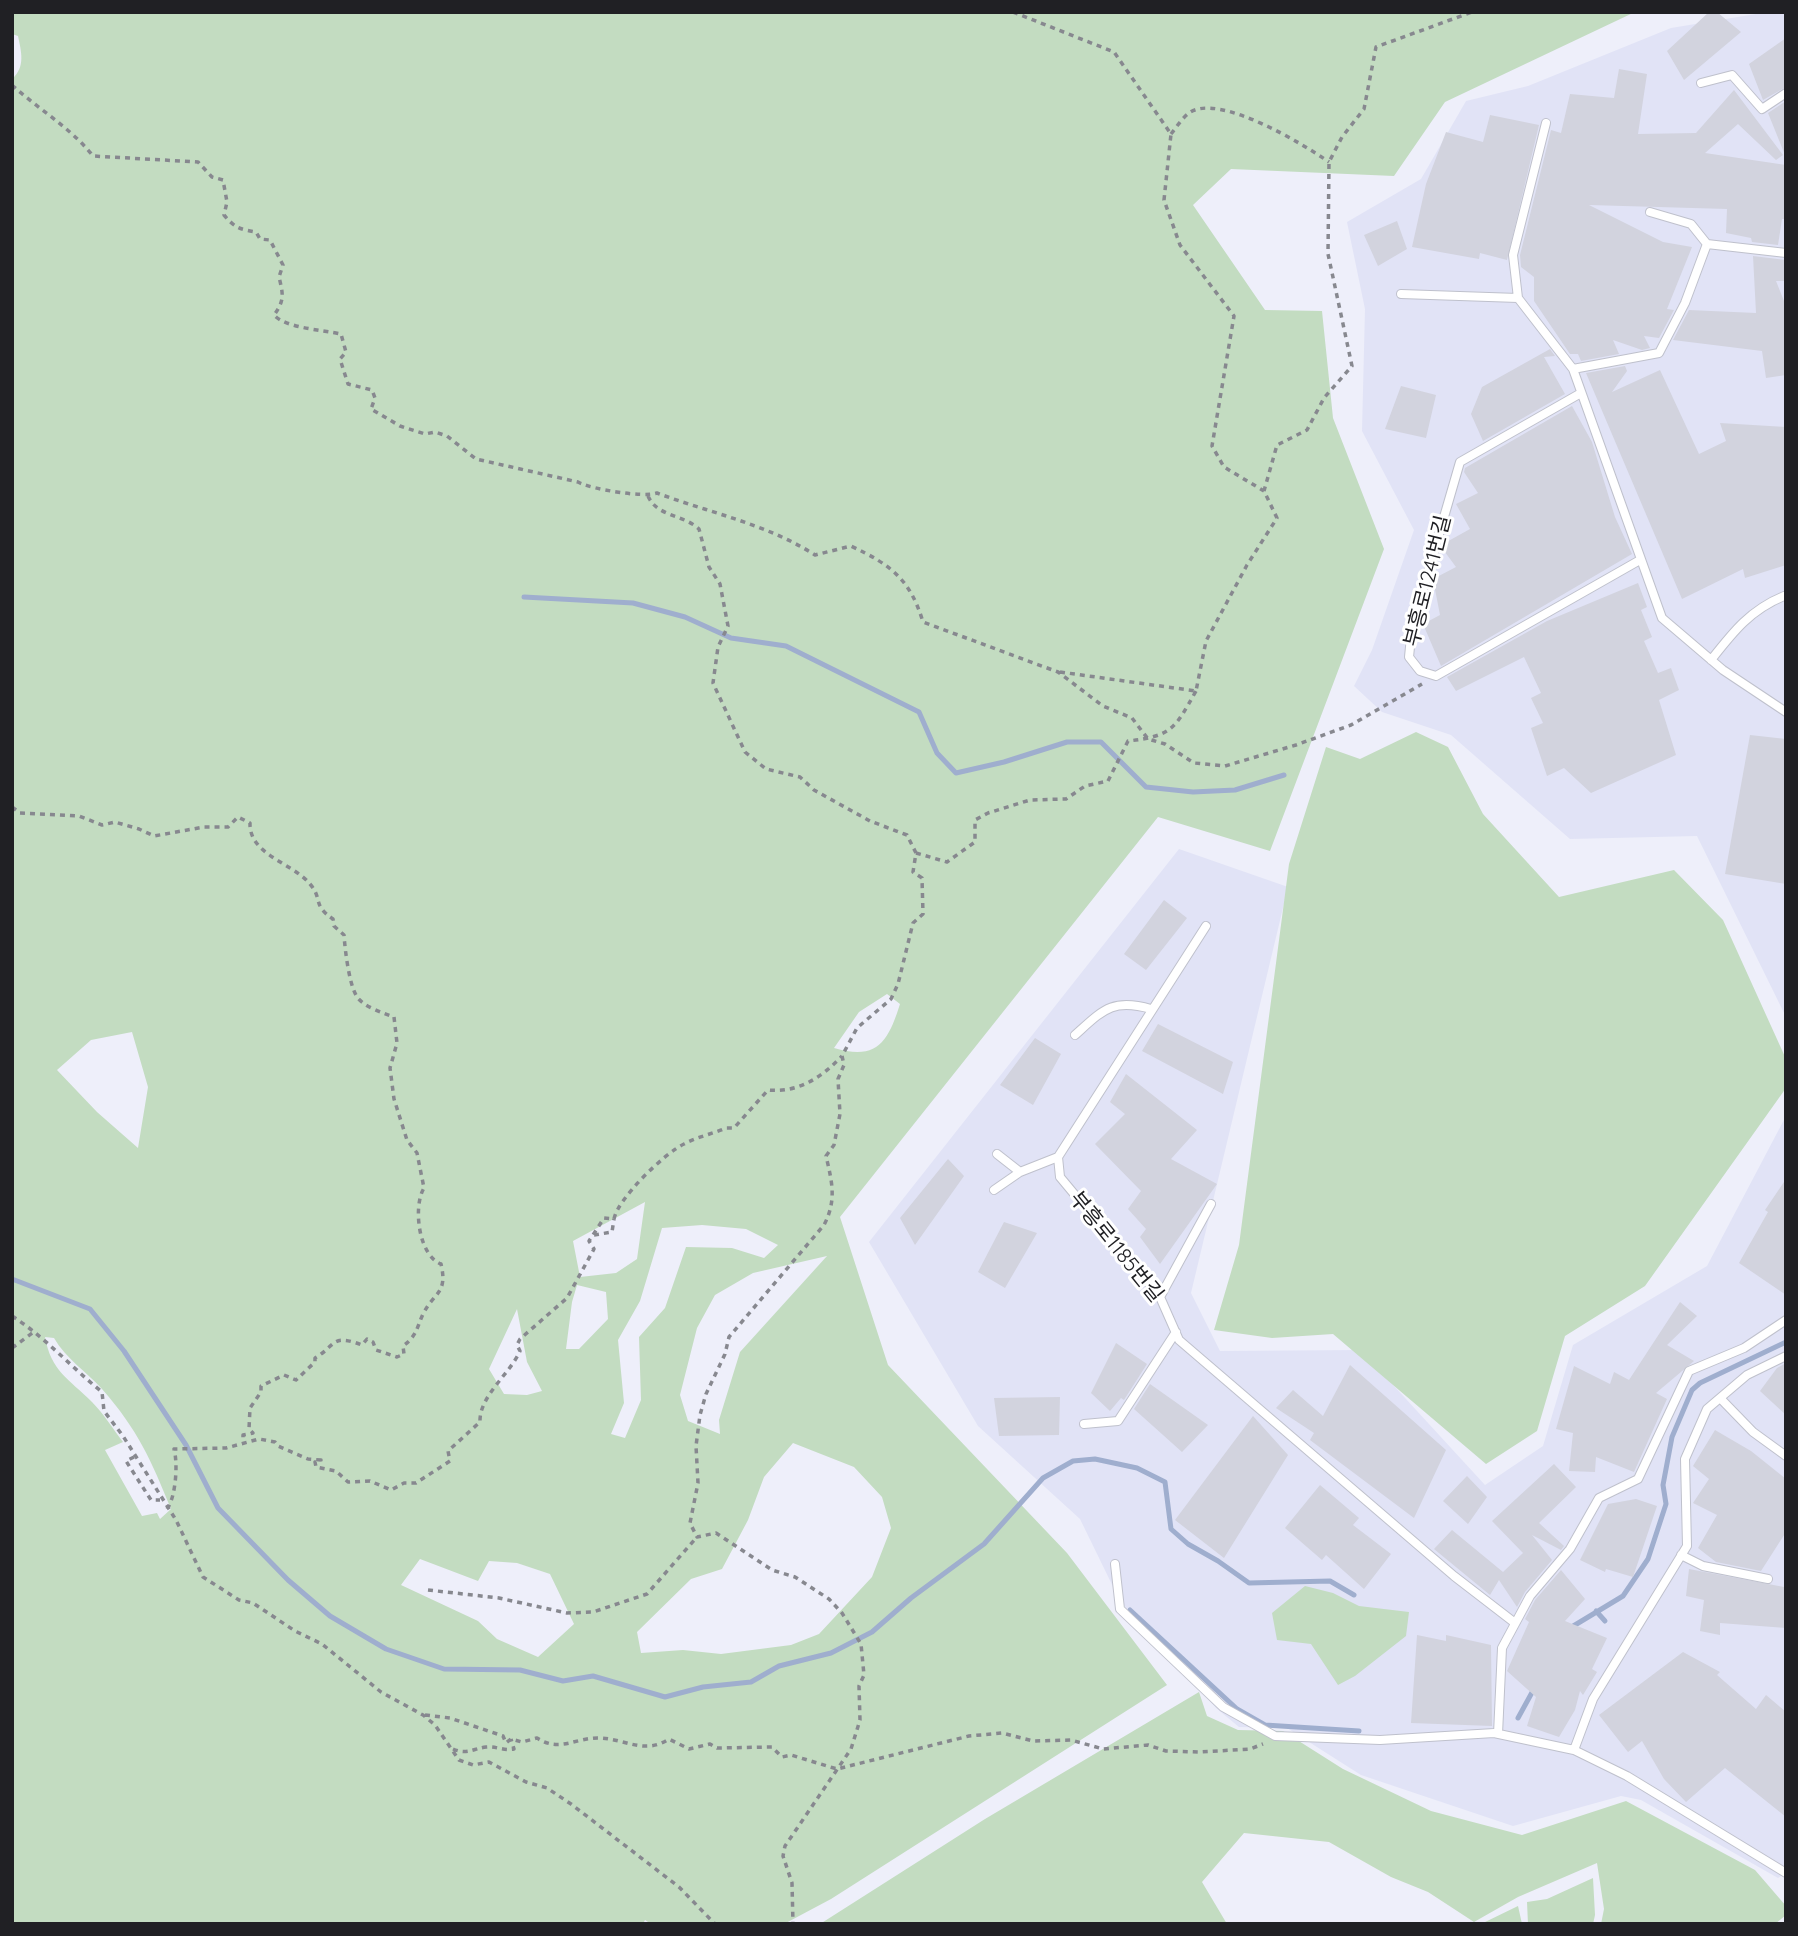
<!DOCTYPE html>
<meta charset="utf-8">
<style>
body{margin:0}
#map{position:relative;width:1798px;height:1936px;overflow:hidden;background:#eeeffa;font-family:Quicksand,sans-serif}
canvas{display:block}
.frame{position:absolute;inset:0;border:14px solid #202024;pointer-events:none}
</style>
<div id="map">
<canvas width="1798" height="1936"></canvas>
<div class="frame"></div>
</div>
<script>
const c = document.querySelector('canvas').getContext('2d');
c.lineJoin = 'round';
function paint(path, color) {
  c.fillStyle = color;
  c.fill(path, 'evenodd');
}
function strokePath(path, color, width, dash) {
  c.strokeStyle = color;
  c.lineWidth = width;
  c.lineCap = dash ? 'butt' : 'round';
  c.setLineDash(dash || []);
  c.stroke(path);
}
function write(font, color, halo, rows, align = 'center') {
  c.font = font + ' Quicksand,"Noto Sans KR",sans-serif';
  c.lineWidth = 6;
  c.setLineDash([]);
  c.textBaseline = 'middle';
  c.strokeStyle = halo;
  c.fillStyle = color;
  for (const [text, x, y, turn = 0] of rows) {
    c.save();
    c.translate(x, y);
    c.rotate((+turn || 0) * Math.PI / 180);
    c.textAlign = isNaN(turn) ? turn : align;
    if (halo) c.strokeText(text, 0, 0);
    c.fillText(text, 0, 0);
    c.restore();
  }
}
paint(new Path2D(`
 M 1768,12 L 1786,12 L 1786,1017 L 1697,836 L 1570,839 L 1451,735 L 1382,712 L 1354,686 L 1372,650 L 1414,530 L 1362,431 L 1365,309 L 1347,222 L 1421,179 L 1466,101 L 1528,86 L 1671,28 Z
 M 1179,849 L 1288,887 L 1191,1293 L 1220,1351 L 1361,1350 L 1485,1485 L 1543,1446 L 1573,1345 L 1707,1266 L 1786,1116 L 1786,1873 L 1778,1878 L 1641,1800 L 1621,1796 L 1513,1826 L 1361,1775 L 1287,1728 L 1239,1727 L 1216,1708 L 1120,1601 L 1080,1519 L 978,1426 L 869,1242 Z`), '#e1e3f6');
paint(new Path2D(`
 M 12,12 L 1635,12 L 1445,102 L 1394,176 L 1231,169 L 1193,205 L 1265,310 L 1322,311 L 1333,418 L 1384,549 L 1270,851 L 1158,817 L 840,1217 L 888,1365 L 1067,1553 L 1167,1685 L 831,1899 L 784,1924 L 651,1924 L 645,1920 L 643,1924 L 12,1924 L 12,79 C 26,67 21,51 18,36 L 12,34 ZM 887,994 L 900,1004 C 888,1042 877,1061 834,1048 L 859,1012 ZM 132,1032 L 148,1087 L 138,1148 L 97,1112 L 57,1070 L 91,1040 ZM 645,1202 L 637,1259 L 616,1273 L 580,1277 L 573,1241 ZM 702,1225 L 746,1229 L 778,1245 L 764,1258 L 732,1248 L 686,1247 L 665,1308 L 639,1337 L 641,1400 L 625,1438 L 611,1434 L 624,1403 L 618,1340 L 640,1301 L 662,1228 ZM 827,1256 L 740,1352 L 719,1420 L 720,1434 L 688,1421 L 680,1395 L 697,1328 L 715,1295 L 753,1273 ZM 577,1285 L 606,1292 L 608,1319 L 579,1349 L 566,1349 L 572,1302 ZM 517,1309 L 527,1362 L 542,1391 L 527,1395 L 504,1394 L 489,1369 ZM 45,1337 L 54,1338 C 66,1359 86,1371 102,1389 C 138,1430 151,1460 171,1509 L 160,1519 L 157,1513 L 142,1516 L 105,1450 L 123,1442 C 113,1429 104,1414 92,1402 C 69,1379 51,1371 45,1337 ZM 793,1443 L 854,1467 L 882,1497 L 891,1528 L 872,1577 L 819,1634 L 791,1645 L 721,1654 L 683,1650 L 641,1653 L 637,1632 L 691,1579 L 722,1569 L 748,1520 L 764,1477 ZM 420,1559 L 478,1581 L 489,1561 L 517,1563 L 550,1574 L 574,1624 L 538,1657 L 497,1639 L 478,1621 L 401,1585 Z
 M 1416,732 L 1448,747 L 1483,814 L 1559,897 L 1674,870 L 1723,920 L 1786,1059 L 1786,1088 L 1645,1286 L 1565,1336 L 1537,1431 L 1486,1464 L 1333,1334 L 1272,1338 L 1214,1330 L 1239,1245 L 1289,864 L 1326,747 L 1360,759 Z
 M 1305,1586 L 1333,1593 L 1359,1606 L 1409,1612 L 1406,1636 L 1355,1676 L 1338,1685 L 1311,1644 L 1277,1640 L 1272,1613 Z
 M 1199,1692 L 1207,1716 L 1238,1730 L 1283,1731 L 1343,1769 L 1431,1811 L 1522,1835 L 1626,1801 L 1755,1870 L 1786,1906 L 1786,1915 L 1775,1924 L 1601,1924 L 1604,1909 L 1597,1863 L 1518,1897 L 1474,1922 L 1428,1892 L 1391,1877 L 1329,1842 L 1244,1833 L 1202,1882 L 1227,1924 L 820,1924 L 985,1819 Z
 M 1593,1878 L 1595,1915 L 1593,1924 L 1528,1924 L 1527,1902 L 1547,1899 Z
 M 1518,1906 L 1522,1924 L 1481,1924 Z`), '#c3dcc1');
strokePath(new Path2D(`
 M 524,597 L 633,603 L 685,617 L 731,638 L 786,646 L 919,712 L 937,753 L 956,773 L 1004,762 L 1067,742 L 1101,742 L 1146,787 L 1193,792 L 1235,790 L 1284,775
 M 12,1279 L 90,1309 L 124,1351 L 186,1445 L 218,1508 L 288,1580 L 330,1616 L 386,1649 L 444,1669 L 520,1670 L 563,1681 L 593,1676 L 665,1697 L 703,1687 L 751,1682 L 779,1666 L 831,1653 L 872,1632 L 911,1598 L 984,1544 L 1043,1478 L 1073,1461 L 1095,1459 L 1137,1468 L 1165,1482 L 1171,1529 L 1188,1544 L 1218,1561 L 1249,1583 L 1330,1581 L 1354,1595
 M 1130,1610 L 1237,1709 L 1265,1725 L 1359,1731
 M 1596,1611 L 1605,1621
 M 1570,1628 L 1623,1596 L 1648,1559 L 1666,1504 L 1663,1485 L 1672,1437 L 1692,1390 L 1700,1383 L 1786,1342
 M 1518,1718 L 1535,1687`), '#9faece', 5);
paint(new Path2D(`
 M 1709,12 L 1717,12 L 1741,32 L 1684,80 L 1667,51 Z
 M 1786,38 L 1786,87 L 1763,100 L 1749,64 Z
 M 1619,69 L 1647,74 L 1638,134 L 1696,133 L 1734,90 L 1783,155 L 1776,160 L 1738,124 L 1705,153 L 1786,165 L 1786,219 L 1782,219 L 1778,245 L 1752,242 L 1751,238 L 1726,233 L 1727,209 L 1589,205 L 1663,242 L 1692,247 L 1667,309 L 1674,310 L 1659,338 L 1644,336 L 1650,348 L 1642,350 L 1613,340 L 1619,354 L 1581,361 L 1578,354 L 1570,354 L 1534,301 L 1534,277 L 1521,267 L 1520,255 L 1551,130 L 1561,133 L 1570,94 L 1614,98 Z
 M 1786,101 L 1786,155 L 1785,155 L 1768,113 Z
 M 1490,115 L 1539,125 L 1507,260 L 1480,253 L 1479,259 L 1412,247 L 1426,184 L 1446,132 L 1483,142 Z
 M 1397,221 L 1407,249 L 1378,266 L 1364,235 Z
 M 1753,256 L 1786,260 L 1786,281 L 1776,281 L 1786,306 L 1786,375 L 1766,378 L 1762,351 L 1673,340 L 1689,310 L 1756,313 Z
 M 1550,349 L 1555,356 L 1544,357 L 1565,394 L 1483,441 L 1471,414 L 1482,387 Z
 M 1625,366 L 1627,371 L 1612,392 L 1660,370 L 1699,454 L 1726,441 L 1720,423 L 1786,427 L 1786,565 L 1745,578 L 1743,569 L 1682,599 L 1586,373 Z
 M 1401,386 L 1436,395 L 1426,438 L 1385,429 Z
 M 1572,406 L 1592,442 L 1615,517 L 1632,554 L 1441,666 L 1423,624 L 1440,615 L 1433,579 L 1456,567 L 1442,548 L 1443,544 L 1470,529 L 1456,504 L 1478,493 L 1464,472 L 1465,468 Z
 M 1638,583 L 1647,607 L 1641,610 L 1652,637 L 1644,641 L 1658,673 L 1671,668 L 1679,690 L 1659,700 L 1676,755 L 1591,793 L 1564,768 L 1547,776 L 1531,728 L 1543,723 L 1531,698 L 1541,693 L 1524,657 L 1456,691 L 1447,677 L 1547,621 Z
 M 1750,735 L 1786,739 L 1786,884 L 1725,874 Z
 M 1164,900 L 1187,918 L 1146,970 L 1124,954 Z
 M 1158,1024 L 1233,1062 L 1223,1094 L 1142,1051 Z
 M 1035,1038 L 1061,1054 L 1033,1105 L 1000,1085 Z
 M 1126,1074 L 1197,1130 L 1171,1159 L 1217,1184 L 1160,1264 L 1140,1237 L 1146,1229 L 1128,1209 L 1141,1191 L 1095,1144 L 1125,1114 L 1110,1102 Z
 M 948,1159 L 964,1176 L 915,1245 L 900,1218 Z
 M 1786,1179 L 1786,1295 L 1739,1263 L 1768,1212 L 1765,1210 Z
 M 1004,1222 L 1037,1233 L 1005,1288 L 978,1272 Z
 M 1680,1302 L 1697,1316 L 1667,1345 L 1694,1361 L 1656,1393 L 1667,1399 L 1634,1472 L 1596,1457 L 1595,1472 L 1569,1471 L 1573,1433 L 1556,1429 L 1574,1366 L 1610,1384 L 1614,1372 L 1629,1380 Z
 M 1116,1343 L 1147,1364 L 1124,1400 L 1121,1398 L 1110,1411 L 1091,1393 Z
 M 1786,1363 L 1786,1415 L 1760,1391 L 1777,1368 Z
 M 1350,1365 L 1446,1450 L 1414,1518 L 1310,1440 L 1314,1433 L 1276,1408 L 1293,1390 L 1323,1416 Z
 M 1150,1384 L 1208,1425 L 1182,1452 L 1134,1409 Z
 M 1060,1397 L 1059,1435 L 999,1436 L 994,1398 Z
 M 1253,1416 L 1288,1455 L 1224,1558 L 1175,1520 Z
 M 1715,1430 L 1751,1451 L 1786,1479 L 1786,1532 L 1761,1571 L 1716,1562 L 1698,1548 L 1717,1515 L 1693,1503 L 1709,1479 L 1693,1466 Z
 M 1554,1464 L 1576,1487 L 1539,1523 L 1564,1546 L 1561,1550 L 1532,1535 L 1552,1560 L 1525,1592 L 1517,1607 L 1499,1580 L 1490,1595 L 1434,1549 L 1452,1530 L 1503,1572 L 1523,1553 L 1492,1521 Z
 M 1467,1476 L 1487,1497 L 1468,1524 L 1443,1501 Z
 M 1320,1485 L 1359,1518 L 1353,1525 L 1391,1554 L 1364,1589 L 1326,1555 L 1322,1560 L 1285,1528 Z
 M 1636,1499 L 1657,1506 L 1633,1577 L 1606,1569 L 1605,1572 L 1580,1560 L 1608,1504 Z
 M 1689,1569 L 1784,1587 L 1786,1628 L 1720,1623 L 1720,1635 L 1700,1631 L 1704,1600 L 1686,1596 Z
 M 1561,1570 L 1585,1599 L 1565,1621 L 1607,1638 L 1592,1669 L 1597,1672 L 1583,1695 L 1580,1691 L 1575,1710 L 1559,1737 L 1527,1726 L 1536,1697 L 1507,1671 L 1529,1622 L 1525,1619 L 1535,1600 Z
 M 1417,1635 L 1446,1641 L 1446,1635 L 1491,1645 L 1492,1726 L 1411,1723 Z
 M 1683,1652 L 1720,1672 L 1717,1675 L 1756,1709 L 1766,1695 L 1786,1712 L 1786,1817 L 1725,1768 L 1686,1802 L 1664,1779 L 1642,1741 L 1628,1752 L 1599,1715 Z`), '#d2d3de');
const lane = new Path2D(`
 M 1701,83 L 1732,75 L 1762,109 L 1786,93
 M 1650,212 L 1691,224 L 1707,244
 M 1401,294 L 1518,298 L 1573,369 L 1662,618 L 1723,670 L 1786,712
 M 1518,298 L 1513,255 L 1546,123
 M 1573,369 L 1659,353 L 1685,303 L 1707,244 L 1786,253
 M 1581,393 L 1460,462 L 1412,627 L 1409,657 L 1420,671 L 1436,676 L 1640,560
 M 1711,660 C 1733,632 1750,610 1784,596
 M 1206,926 L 1058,1157 L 1060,1177 L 1160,1297 L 1179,1340 L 1454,1576 L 1515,1623
 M 1075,1035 C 1103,1010 1112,998 1151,1009
 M 997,1154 L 1020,1172
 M 994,1190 L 1020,1172 L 1058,1157
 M 1160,1297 L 1211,1204
 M 1720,1398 L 1753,1432 L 1786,1456
 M 1084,1424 L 1118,1421 L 1176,1332
 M 1681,1555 L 1703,1566 L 1768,1579
 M 1115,1564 L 1120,1609 L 1223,1707 L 1275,1736 L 1380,1740 L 1494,1733 L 1574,1750 L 1627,1776 L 1786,1873
 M 1498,1734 L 1502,1648 L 1530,1596 L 1570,1549 L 1599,1498 L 1638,1479 L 1689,1371 L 1744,1348 L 1786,1320
 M 1574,1750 L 1593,1699 L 1687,1546 L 1685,1459 L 1707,1409 L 1747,1375 L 1786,1356`);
strokePath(lane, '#bfc1cc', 10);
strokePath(new Path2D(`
 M 1013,12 L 1114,52 L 1171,134 L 1164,200 L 1180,245 L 1234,316 L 1212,446 L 1224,467 L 1264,491
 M 12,85 C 38,109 70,127 93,156 L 198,162 L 212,177 L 223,180 L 227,202 L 224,215 C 235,228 239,229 256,232 L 260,239 L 270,240 L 283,265 L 279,277 C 283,294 285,300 274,315 C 285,328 323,330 341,334 L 346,352 L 340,359 L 348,384 L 372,390 L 375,398 L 371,409 L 400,426 L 425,434 L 435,432 L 447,436 L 476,459 L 578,482 C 590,489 644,498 657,493 C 710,513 767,524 815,555 L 851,546 C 891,565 910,579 923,622 L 1058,672 L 1103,706 L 1132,718 L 1148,739 L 1165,744 L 1194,763 L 1225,766 L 1296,745 L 1351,725 L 1422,684
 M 1171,134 C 1176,128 1182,118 1189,113 C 1218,92 1303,144 1329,162
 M 648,496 C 657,517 683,514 699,529 L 709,567 L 720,584 L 728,626 L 718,647 L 713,683 L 745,752 L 766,769 L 800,777 L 814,790 L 870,821 L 907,835 L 916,853 L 913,872 L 922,878 L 923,914 L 913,923 L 898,984 L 891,999 L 857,1028 L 842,1056 L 844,1065 L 838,1079 L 840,1114 L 834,1145 L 826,1156 C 832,1182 837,1200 824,1225 L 729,1337 L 725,1354 L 706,1394 L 700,1415 L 696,1446 L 698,1483 L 690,1523 L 697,1537 L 716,1533 L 772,1570 L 795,1577 L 829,1599 L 842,1613 L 861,1644 L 864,1675 L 859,1686 L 860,1720 L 851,1749 L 785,1846 L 783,1856 L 792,1883 L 793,1924
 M 1060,672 L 1196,691 L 1206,641 L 1247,565 L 1277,518 L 1264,491 L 1277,445 L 1307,430 L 1324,398 L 1352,366 L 1328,254 L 1329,162 L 1342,137 L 1364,109 L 1376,47 L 1472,12
 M 12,807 L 20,813 L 79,816 L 102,825 L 115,822 L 139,829 L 154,836 L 204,827 L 228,827 L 238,817 L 250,823 C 249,855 293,863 310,884 C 323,899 312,905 333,919 L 334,926 L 344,935 C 345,950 349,983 356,995 C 361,1006 383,1013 394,1017 L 397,1043 L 390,1068 L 394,1099 L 407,1140 L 417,1153 L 424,1188 C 413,1206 418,1255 441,1264 C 448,1294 434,1292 423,1314 C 417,1327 417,1336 403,1346 L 404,1354 L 397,1357 L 376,1350 L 373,1342 L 367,1339 L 362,1345 C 331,1333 336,1346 315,1358 L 315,1362 L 296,1380 L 284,1375 L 261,1386 L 261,1392 L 250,1408 L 249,1429 L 253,1433 L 243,1435 L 243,1442
 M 916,853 L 947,862 L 975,842 L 975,820 L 988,813 L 1030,800 L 1066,799 L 1085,786 L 1108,781 L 1128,741 C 1173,736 1175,728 1196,691
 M 594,1235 L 612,1232 L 614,1219
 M 12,1316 C 45,1337 71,1367 102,1392 L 104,1411 L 123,1436 L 176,1520 L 203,1577 L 239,1600 L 253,1603 L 295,1631 L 322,1644 L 381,1692 L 423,1715 L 435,1725 L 459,1760 L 473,1765 L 489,1762 L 526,1782 L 547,1788 L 571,1804 L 679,1887 L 715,1924
 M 12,1348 L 35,1331
 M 134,1457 L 126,1461 L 151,1500 L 160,1500
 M 167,1509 C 176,1497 178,1463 174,1449 L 226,1448 L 259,1439 L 275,1442 L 278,1446 L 308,1459 L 321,1460 L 315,1462 L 316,1467 L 336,1471 L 348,1482 L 370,1481 L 391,1490 L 404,1483 L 416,1483 L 450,1461 L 448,1451 L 480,1422 C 479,1396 510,1374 520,1351 L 517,1345 L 520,1339 L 567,1298 L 594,1249 L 589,1241 L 604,1218 L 614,1219 C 618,1198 665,1153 684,1144 C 697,1137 712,1134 726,1128 L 734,1128 L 768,1090 C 799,1093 822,1077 842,1056
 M 428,1590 L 499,1598 L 567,1613 L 593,1612 L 647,1594 L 697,1537
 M 425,1715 L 450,1718 L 503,1736 L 506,1743 L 511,1739 L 522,1742 L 537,1738 C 560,1753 576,1737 600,1738 C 625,1739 645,1755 669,1739 L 689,1749 L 710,1744 L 717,1748 L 772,1747 L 782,1757 L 791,1755 L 837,1769 L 969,1736 L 1002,1733 L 1033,1741 L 1071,1740 L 1103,1749 L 1148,1745 L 1166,1751 L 1200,1752 L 1250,1749 L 1263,1744
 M 453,1749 C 467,1755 472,1749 486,1747 C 496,1746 503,1751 514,1749 L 511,1739`), '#87888f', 3.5, [5, 5]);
strokePath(lane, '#fff', 8);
write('21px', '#202024', '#fff', [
 ["부흥로1241번길",1428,581,-76],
 ["부흥로1185번길",1116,1247,51]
]);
</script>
